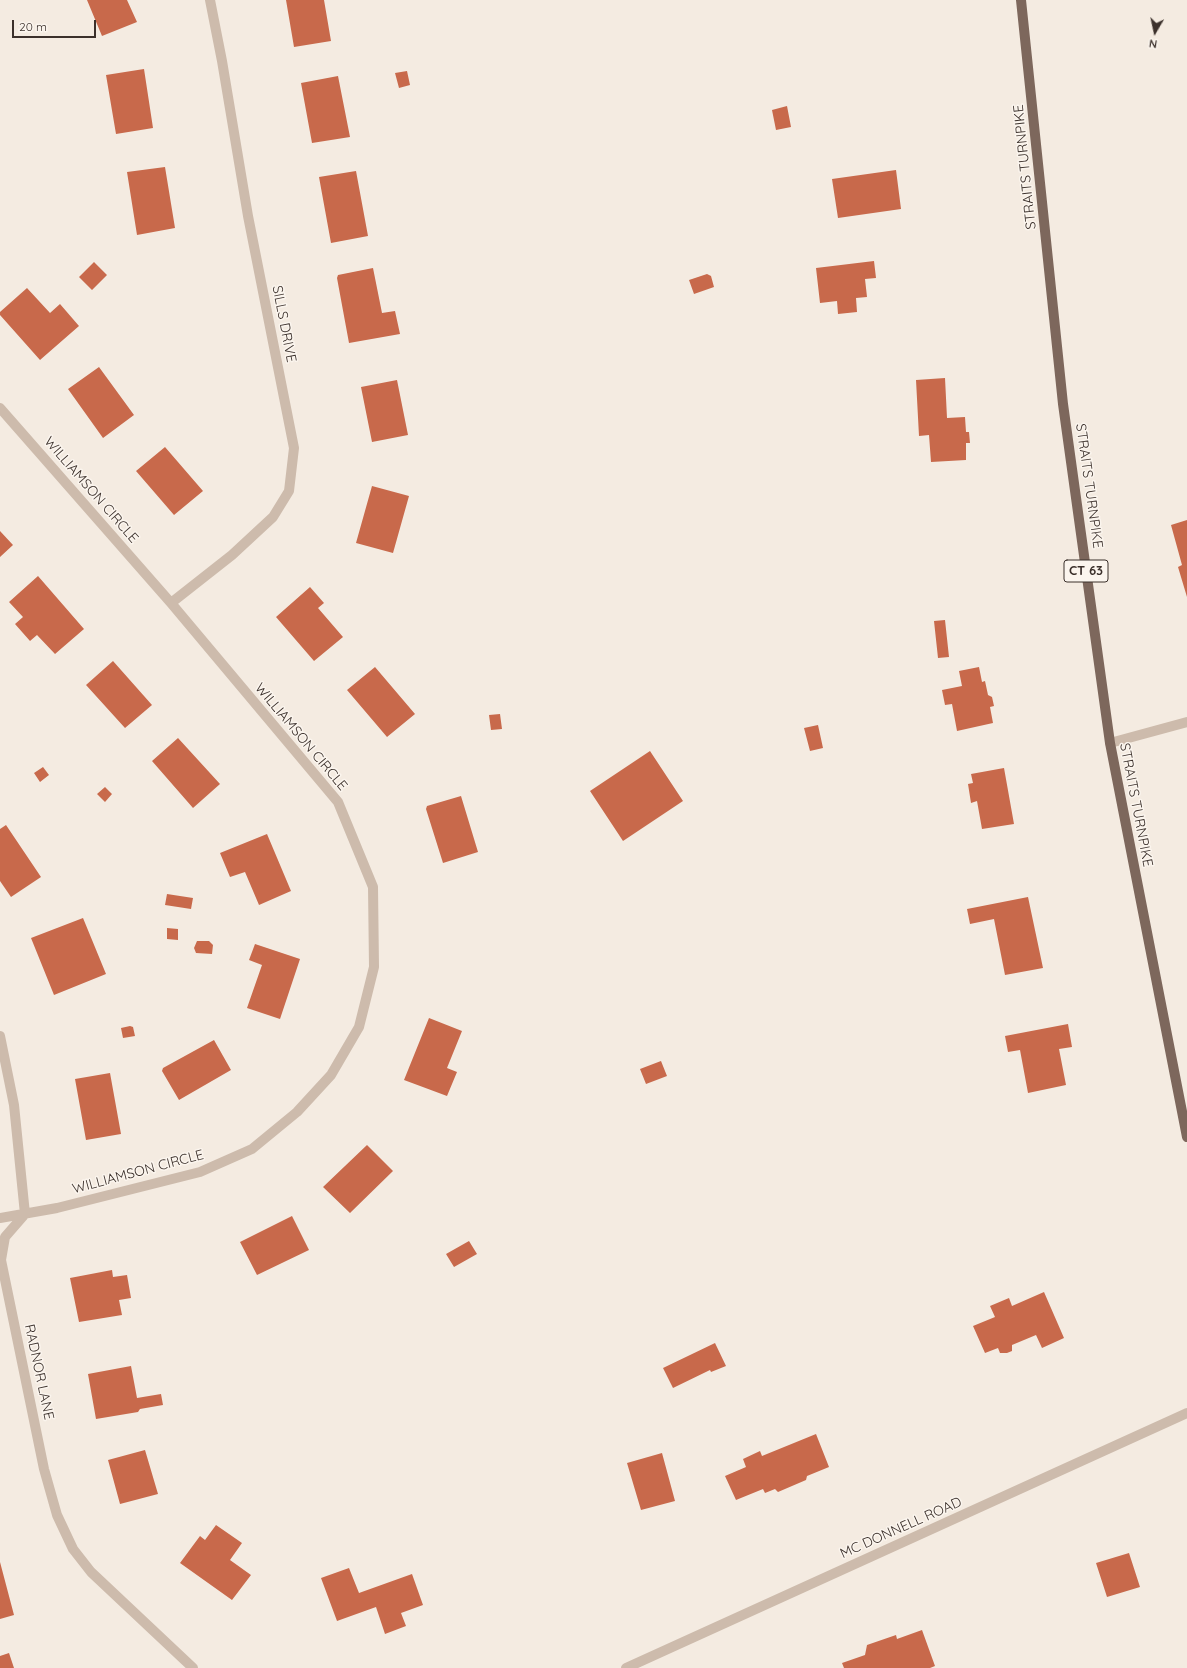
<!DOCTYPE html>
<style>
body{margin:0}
#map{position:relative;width:1187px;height:1668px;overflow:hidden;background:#f4ebe1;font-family:Quicksand,sans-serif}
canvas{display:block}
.north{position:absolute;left:1135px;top:12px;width:40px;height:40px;-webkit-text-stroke:3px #fbf5ee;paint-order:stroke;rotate:189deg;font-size:11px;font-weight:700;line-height:16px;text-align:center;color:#3b302b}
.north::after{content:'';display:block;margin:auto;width:14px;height:18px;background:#3b302b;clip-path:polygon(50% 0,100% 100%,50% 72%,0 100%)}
.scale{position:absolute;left:12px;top:20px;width:84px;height:18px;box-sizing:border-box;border:2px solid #3b302b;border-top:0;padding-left:5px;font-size:12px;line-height:14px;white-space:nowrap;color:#3b302b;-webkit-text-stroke:3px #fbf5ee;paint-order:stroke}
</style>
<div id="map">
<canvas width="1187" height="1668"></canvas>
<div class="north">N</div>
<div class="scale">20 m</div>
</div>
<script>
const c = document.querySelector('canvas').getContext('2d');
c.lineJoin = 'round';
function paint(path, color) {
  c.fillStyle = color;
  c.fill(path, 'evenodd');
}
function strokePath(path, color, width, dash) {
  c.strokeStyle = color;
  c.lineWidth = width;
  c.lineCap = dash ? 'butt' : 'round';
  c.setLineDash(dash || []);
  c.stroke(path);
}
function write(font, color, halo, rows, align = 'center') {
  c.font = font + ' Quicksand,sans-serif';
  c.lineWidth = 3;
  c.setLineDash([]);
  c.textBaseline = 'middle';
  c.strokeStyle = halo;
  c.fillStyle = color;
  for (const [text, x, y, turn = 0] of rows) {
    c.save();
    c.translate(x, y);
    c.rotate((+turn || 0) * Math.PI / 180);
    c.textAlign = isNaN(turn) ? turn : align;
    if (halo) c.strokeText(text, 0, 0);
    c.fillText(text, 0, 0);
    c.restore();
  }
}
paint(new Path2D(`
 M 87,0 L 127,0 L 137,22 L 102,36 Z
 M 286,0 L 324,0 L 331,41 L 294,47 Z
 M 144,69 L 153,128 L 116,134 L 106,75 Z
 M 407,71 L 410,85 L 399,88 L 395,73 Z
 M 338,76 L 350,137 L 312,143 L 301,83 Z
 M 787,106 L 791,127 L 776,130 L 772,110 Z
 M 165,167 L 175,228 L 137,235 L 127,172 Z
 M 896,170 L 901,209 L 838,218 L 832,179 Z
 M 356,171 L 368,236 L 331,243 L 319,177 Z
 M 874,261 L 876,278 L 865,279 L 867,297 L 856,298 L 857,312 L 838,314 L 837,301 L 820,303 L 816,268 Z
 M 94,262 L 107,275 L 92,290 L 79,277 Z
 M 373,268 L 382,313 L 395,311 L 400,334 L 349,343 L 337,278 L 338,275 Z
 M 707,274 L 711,276 L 714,287 L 694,294 L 689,280 Z
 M 27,288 L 50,313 L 60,304 L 79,326 L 40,360 L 0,315 L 0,312 Z
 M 99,367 L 134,415 L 103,438 L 68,389 Z
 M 945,378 L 947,418 L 965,417 L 966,432 L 969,432 L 970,443 L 966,443 L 966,460 L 931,462 L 929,435 L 919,436 L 916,380 Z
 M 397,380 L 408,435 L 372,442 L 361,387 Z
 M 165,447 L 203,491 L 174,515 L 136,471 Z
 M 372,486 L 409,496 L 393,553 L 356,543 Z
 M 1187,520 L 1187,597 L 1178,567 L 1182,565 L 1171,525 Z
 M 0,531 L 13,545 L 0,557 Z
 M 38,576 L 84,629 L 55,654 L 37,635 L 30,641 L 15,624 L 23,617 L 9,602 Z
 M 310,587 L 324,603 L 318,608 L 343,637 L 314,661 L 276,617 Z
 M 945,620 L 949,657 L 938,658 L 934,621 Z
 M 113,661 L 152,705 L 125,728 L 86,685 Z
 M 375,667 L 415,714 L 387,737 L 347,690 Z
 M 979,667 L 982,682 L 985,681 L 988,695 L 992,697 L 994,706 L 990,707 L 993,723 L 957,731 L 952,704 L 945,705 L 942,690 L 962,686 L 959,671 Z
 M 500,714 L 502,729 L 491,730 L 489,715 Z
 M 818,725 L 823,748 L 810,751 L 804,728 Z
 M 178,738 L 220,784 L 193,808 L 152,761 Z
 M 650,751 L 683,801 L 623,841 L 590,791 Z
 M 43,767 L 49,775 L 40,782 L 34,773 Z
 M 1004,768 L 1014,824 L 982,829 L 977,801 L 971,803 L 968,784 L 973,783 L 971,774 Z
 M 105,787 L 112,794 L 105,802 L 97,794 Z
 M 461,796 L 478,852 L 443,863 L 426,809 L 427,806 Z
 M 6,825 L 41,877 L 11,897 L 0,881 L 0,829 Z
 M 267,834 L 291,891 L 259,905 L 245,872 L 230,877 L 220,853 Z
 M 167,894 L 193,898 L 191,909 L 165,905 Z
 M 1028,897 L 1043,968 L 1005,975 L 994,919 L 970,924 L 967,909 Z
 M 83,918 L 106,974 L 54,995 L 31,938 Z
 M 167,928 L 178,929 L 178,940 L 167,939 Z
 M 197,941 L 209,941 L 213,945 L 212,954 L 196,953 L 194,948 Z
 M 255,944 L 300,959 L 280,1019 L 247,1008 L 262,965 L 249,960 Z
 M 429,1018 L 462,1031 L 447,1068 L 457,1072 L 447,1096 L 404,1080 Z
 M 1068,1024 L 1072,1047 L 1059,1049 L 1066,1085 L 1028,1093 L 1020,1050 L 1008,1052 L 1005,1036 Z
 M 130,1026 L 133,1027 L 135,1036 L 123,1038 L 121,1028 Z
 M 214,1040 L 231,1070 L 179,1100 L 162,1071 L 163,1068 Z
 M 661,1061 L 667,1076 L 646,1084 L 640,1069 Z
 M 110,1073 L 121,1134 L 86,1140 L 75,1079 Z
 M 367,1145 L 393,1171 L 350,1213 L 323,1187 Z
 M 292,1216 L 309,1250 L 257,1275 L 240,1242 Z
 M 469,1241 L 477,1254 L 454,1267 L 446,1254 Z
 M 112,1270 L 113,1277 L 127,1275 L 131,1298 L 119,1300 L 122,1315 L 79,1322 L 70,1278 Z
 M 1044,1292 L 1064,1338 L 1042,1348 L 1036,1335 L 1012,1345 L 1012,1351 L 1007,1353 L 1000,1353 L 998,1348 L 985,1353 L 973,1326 L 995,1317 L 990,1306 L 1009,1298 L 1012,1306 Z
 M 715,1343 L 726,1366 L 711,1372 L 710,1370 L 673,1388 L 663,1368 Z
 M 131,1366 L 137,1398 L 161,1394 L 163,1405 L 140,1409 L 138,1412 L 96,1419 L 88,1374 Z
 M 816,1434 L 829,1467 L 807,1476 L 806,1480 L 778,1492 L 775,1489 L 765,1493 L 763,1489 L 736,1500 L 725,1476 L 746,1467 L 743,1459 L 760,1451 L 762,1456 Z
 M 145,1450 L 158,1494 L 120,1504 L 108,1460 Z
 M 662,1453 L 675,1501 L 641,1510 L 627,1463 Z
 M 216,1525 L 242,1543 L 230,1560 L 251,1575 L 232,1600 L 180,1563 L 200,1536 L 205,1540 Z
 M 1129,1553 L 1140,1587 L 1107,1597 L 1096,1563 Z
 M 0,1562 L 14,1615 L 0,1619 Z
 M 349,1568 L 359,1593 L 412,1574 L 423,1605 L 401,1613 L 406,1626 L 385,1634 L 376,1607 L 337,1621 L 321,1578 Z
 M 922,1630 L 935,1666 L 930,1668 L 844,1668 L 842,1663 L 865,1655 L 867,1645 L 896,1635 L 897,1639 Z
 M 9,1653 L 14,1668 L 0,1668 L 0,1656 Z`), '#c8694b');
strokePath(new Path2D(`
 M 0,408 L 171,603 L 338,802 L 373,887 L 374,967 L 359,1027 L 331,1075 L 297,1112 L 252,1149 L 200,1172 L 57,1208 L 0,1218
 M 171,603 L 232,555 L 273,517 L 289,491 L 294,448 L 248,216 L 222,61 L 210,0
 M 1110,743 L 1187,722
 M 0,1036 L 14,1105 L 25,1214 L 5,1237 L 1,1260 L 44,1469 L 57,1515 L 73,1549 L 91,1572 L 193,1668
 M 626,1668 L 1187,1413`), '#cdbbac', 10);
strokePath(new Path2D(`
 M 1021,0 L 1063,404 L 1110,743 L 1187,1137`), '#7d675c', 10);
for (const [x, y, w] of [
 [1086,571,44]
]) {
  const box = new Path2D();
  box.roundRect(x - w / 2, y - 11, w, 22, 3);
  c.fillStyle = '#fbf5ee';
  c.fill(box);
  strokePath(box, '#3b302b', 1);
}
write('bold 13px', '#3b302b', null, [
 ["CT 63",1086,571]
]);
write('14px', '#3b302b', '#fbf5ee', [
 ["STRAITS TURNPIKE",1025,167,-96],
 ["SILLS DRIVE",284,324,79],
 ["STRAITS TURNPIKE",1089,486,82],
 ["WILLIAMSON CIRCLE",91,490,49],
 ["WILLIAMSON CIRCLE",301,737,50],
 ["STRAITS TURNPIKE",1136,805,79],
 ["WILLIAMSON CIRCLE",138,1172,-15],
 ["RADNOR LANE",39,1372,78],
 ["MC DONNELL ROAD",901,1528,-24]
]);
</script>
